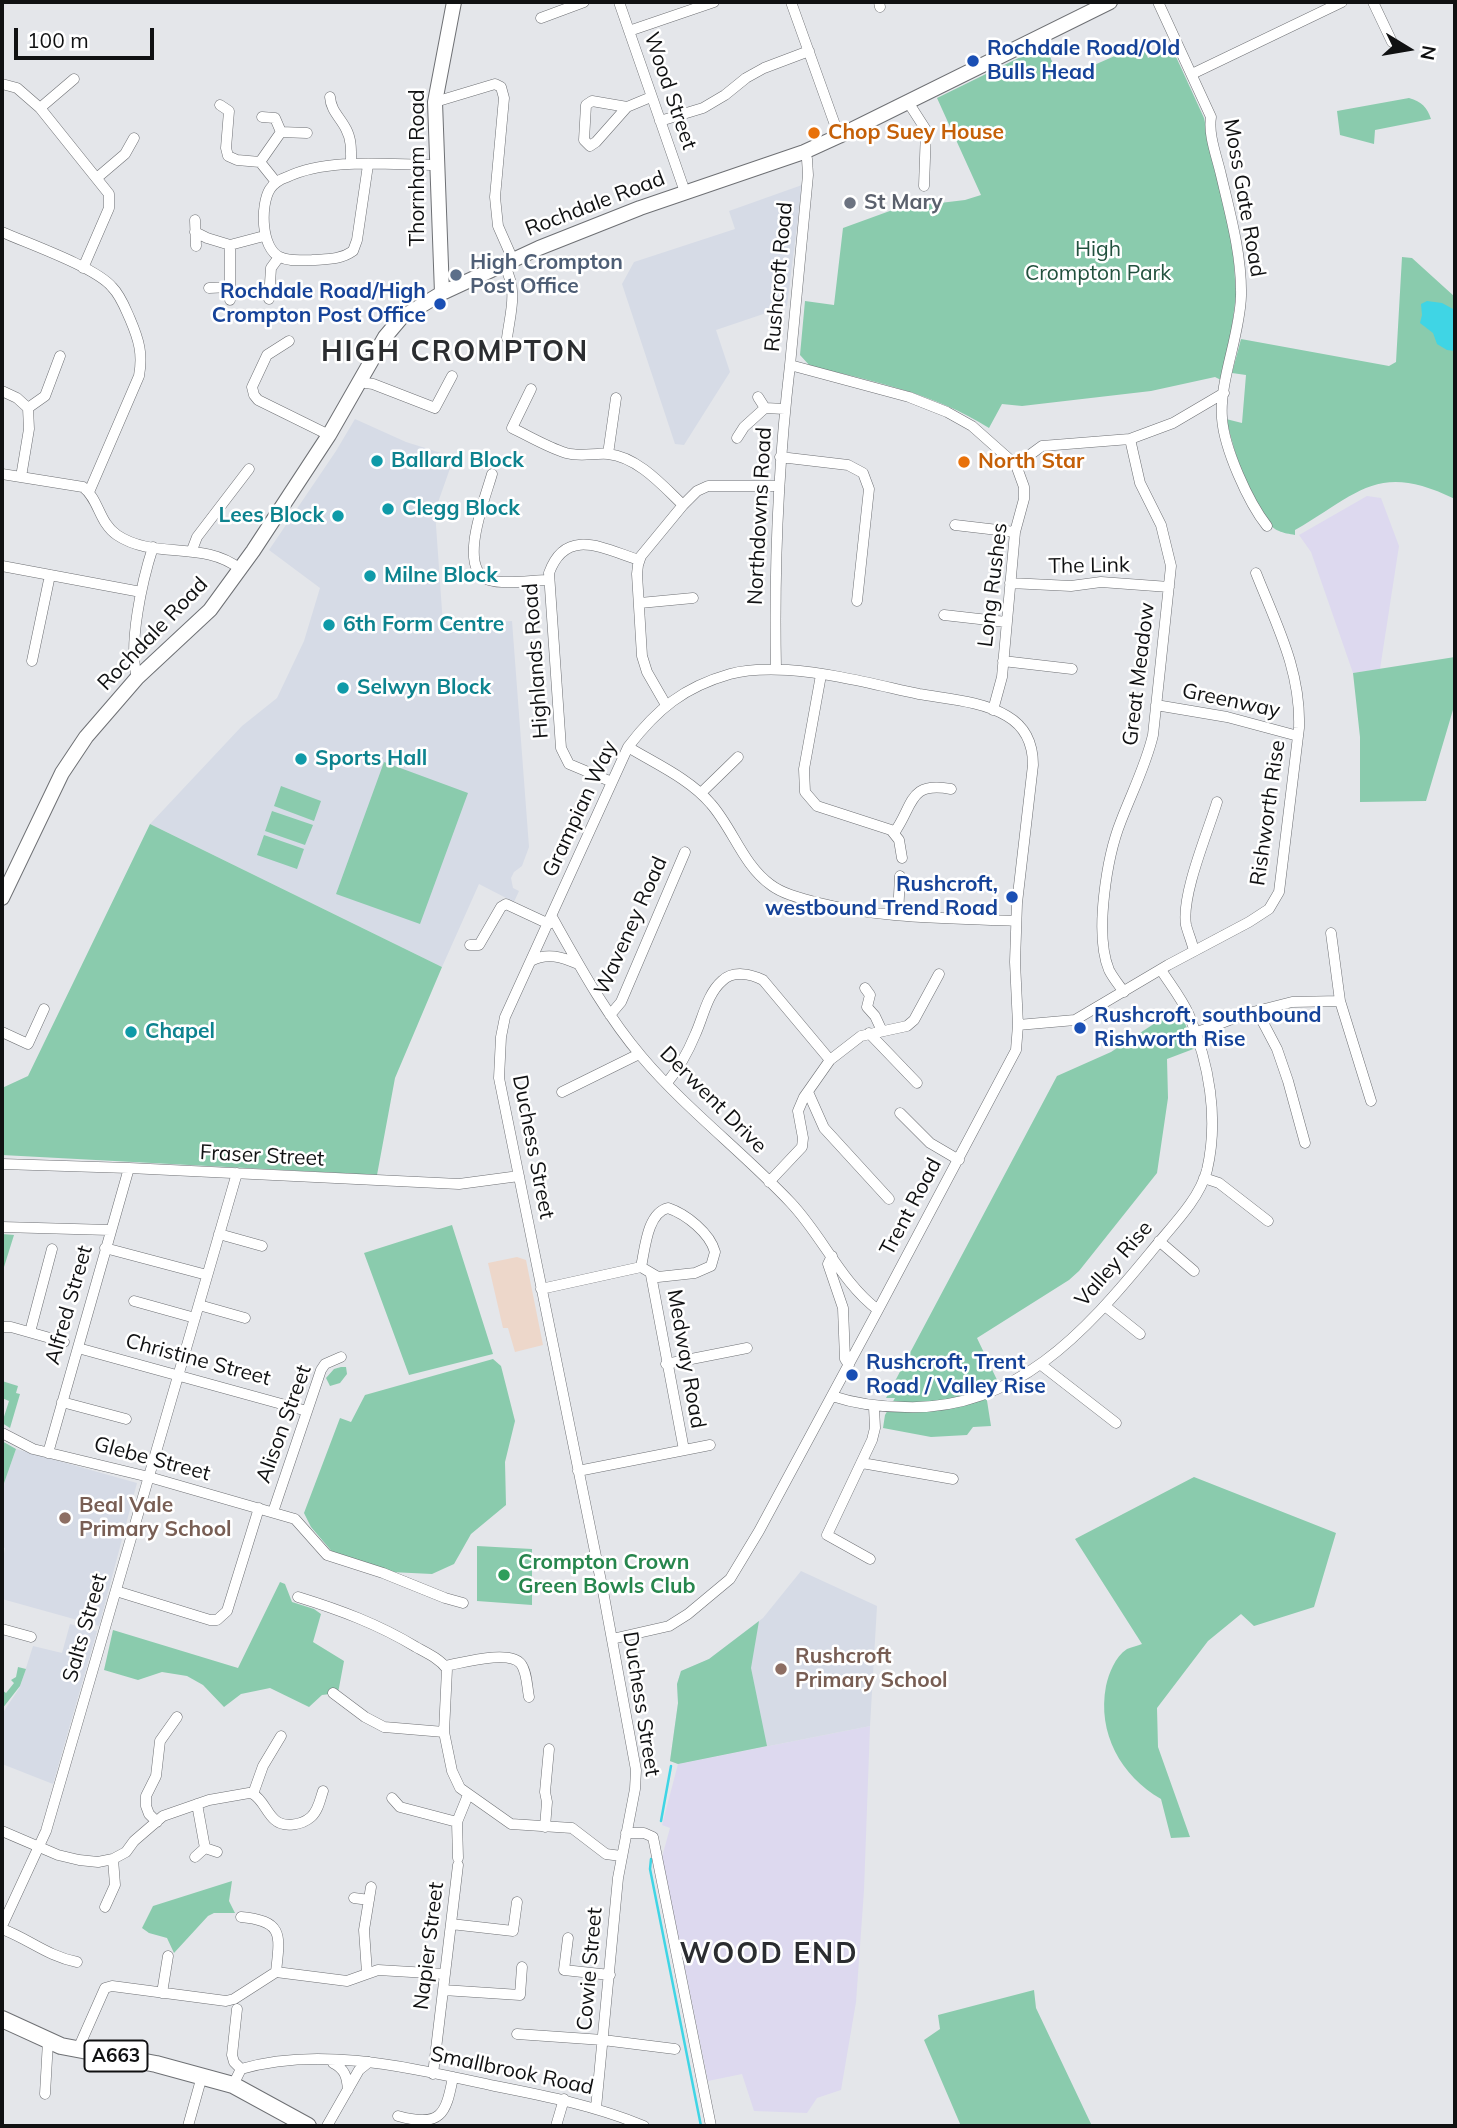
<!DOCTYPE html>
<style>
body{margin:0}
#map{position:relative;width:1457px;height:2128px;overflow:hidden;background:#e4e6ea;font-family:Mulish,sans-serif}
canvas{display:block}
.frame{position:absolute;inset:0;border:4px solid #101112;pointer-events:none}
.north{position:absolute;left:1373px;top:14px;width:70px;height:70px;-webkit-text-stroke:5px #fff;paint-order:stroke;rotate:101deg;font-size:19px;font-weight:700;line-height:28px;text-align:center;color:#101112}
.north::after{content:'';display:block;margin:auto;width:24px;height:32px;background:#101112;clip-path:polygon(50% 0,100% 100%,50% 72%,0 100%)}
.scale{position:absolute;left:14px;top:28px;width:140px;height:32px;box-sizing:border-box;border:4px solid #101112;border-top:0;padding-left:9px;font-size:21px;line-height:24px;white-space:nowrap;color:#101112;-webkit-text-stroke:5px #fff;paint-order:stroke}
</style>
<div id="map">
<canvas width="1457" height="2128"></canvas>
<div class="frame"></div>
<div class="north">N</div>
<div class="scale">100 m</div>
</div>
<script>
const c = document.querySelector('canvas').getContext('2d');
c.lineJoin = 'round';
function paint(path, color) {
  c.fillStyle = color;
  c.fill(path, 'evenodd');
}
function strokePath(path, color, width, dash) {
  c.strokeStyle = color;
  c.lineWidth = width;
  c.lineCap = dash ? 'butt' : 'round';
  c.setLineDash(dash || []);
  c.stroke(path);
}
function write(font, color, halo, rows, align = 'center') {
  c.font = font + ' Mulish,sans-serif';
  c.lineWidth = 5;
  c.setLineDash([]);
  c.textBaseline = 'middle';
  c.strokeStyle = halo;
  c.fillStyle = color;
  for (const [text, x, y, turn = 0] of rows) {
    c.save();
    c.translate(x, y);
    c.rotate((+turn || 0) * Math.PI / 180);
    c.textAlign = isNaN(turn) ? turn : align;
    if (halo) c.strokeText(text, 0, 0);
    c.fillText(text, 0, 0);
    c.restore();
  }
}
paint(new Path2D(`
 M 517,1257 L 526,1260 L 543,1345 L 515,1352 L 508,1328 L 503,1328 L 488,1263 Z`), '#edd7ca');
paint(new Path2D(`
 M 1367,496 L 1381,498 L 1399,546 L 1380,669 L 1353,673 L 1311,552 L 1299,535 Z
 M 870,1726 L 864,1890 L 856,2002 L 841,2090 L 817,2098 L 807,2113 L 754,2111 L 742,2074 L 708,2081 L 662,1857 L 670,1828 L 662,1825 L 678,1764 Z`), '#ddd9ef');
paint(new Path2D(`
 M 802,185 L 787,306 L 716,330 L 730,372 L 684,445 L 675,444 L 622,284 L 634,262 L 735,229 L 729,211 Z
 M 355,419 L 406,442 L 454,457 L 435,511 L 443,625 L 512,621 L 529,847 L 522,866 L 514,872 L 511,878 L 513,888 L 519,891 L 514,902 L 479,884 L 442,967 L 150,824 L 242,726 L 277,698 L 304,641 L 320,588 L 269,550 L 336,451 Z
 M 16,1449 L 137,1483 L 99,1626 L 2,1599 L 2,1565 L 5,1548 L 2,1547 L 2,1489 Z
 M 801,1571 L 877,1606 L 870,1726 L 678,1764 L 670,1761 L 678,1703 L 677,1684 L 681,1671 L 709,1659 L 763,1618 Z
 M 70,1624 L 97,1631 L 53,1784 L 2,1764 L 2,1714 L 20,1687 L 33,1646 L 62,1653 Z`), '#d6dbe6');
paint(new Path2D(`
 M 1142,44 L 1148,58 L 1172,48 L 1204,118 L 1233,248 L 1236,295 L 1229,350 L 1221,380 L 1215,377 L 1151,391 L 1022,406 L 1002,404 L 989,428 C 934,393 872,381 810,366 L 800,355 L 805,301 L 834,305 L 843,228 L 898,208 L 965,200 L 981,195 L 937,98 L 1045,45 L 1060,80 Z
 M 1409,98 C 1422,102 1427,107 1431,119 L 1375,130 L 1374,144 L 1340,135 L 1337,111 Z
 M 1402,257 L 1412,258 L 1455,297 L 1455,499 C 1378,461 1359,493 1295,530 L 1295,535 C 1290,534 1283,533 1279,531 C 1251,519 1234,447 1226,419 L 1242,423 L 1246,375 L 1232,373 L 1241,339 L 1389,366 L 1396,362 Z
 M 1455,657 L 1455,703 L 1426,801 L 1360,802 L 1360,737 L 1353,673 Z
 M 384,762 L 468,793 L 420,924 L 336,894 Z
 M 281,786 L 321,801 L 314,821 L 274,806 Z
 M 272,811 L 313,825 L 305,845 L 265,831 Z
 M 150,824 L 442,967 L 395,1078 L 377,1175 L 2,1155 L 2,1088 L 28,1076 Z
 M 264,835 L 304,849 L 297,869 L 257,855 Z
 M 1178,1008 L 1196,1048 L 1167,1059 L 1168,1098 L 1157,1173 L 1079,1271 L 1069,1280 L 977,1338 L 998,1382 L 985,1388 L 991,1426 L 973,1427 L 967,1435 L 931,1437 L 883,1428 L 885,1415 L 895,1398 L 886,1398 L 1057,1076 L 1111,1052 Z
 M 452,1225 L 493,1354 L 409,1375 L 364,1253 Z
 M 2,1234 L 14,1235 L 4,1267 L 2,1266 Z
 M 493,1359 L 501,1366 L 515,1421 L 505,1462 L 506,1505 L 471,1534 L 454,1564 L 432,1574 L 391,1572 L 334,1554 L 311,1527 L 304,1513 L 340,1418 L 351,1422 L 365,1395 Z
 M 341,1367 L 346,1367 L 347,1374 L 340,1383 L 330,1386 L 326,1378 L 334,1369 Z
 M 2,1381 L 18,1386 L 16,1393 L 20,1394 L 10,1428 L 2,1423 L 9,1401 L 2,1398 Z
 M 2,1441 L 16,1449 L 2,1489 Z
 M 1194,1477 L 1336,1533 L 1314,1607 L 1254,1626 L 1241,1614 L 1208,1641 L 1157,1708 L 1158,1747 L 1190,1837 L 1171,1838 L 1161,1799 C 1121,1776 1097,1733 1106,1686 C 1109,1673 1115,1657 1127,1649 C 1131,1647 1138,1646 1142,1644 L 1075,1539 Z
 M 477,1546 L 532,1549 L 532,1605 L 477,1601 Z
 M 280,1582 L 285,1584 L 292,1602 L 314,1609 L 321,1614 L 313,1642 L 344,1661 L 338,1693 L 322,1695 L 309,1707 L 270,1688 L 241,1694 L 224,1707 L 203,1685 L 187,1676 L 162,1672 L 138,1680 L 104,1670 L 113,1630 L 238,1668 Z
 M 759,1621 L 751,1668 L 767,1746 L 678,1764 L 670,1761 L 678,1703 L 677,1684 L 681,1671 L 709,1659 Z
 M 18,1667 L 26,1669 L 20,1686 L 2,1709 L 2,1690 L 6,1693 L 14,1683 L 11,1680 L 16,1677 Z
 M 232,1881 L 229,1901 L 235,1913 L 214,1913 L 208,1916 L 174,1953 L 167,1938 L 149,1933 L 142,1928 L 153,1906 Z
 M 1034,1990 L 1036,2008 L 1092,2126 L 961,2126 L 924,2040 L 940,2029 L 938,2015 Z`), '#8acbad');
paint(new Path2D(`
 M 1427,301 L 1442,303 L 1455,310 L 1455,351 L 1447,350 L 1437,344 L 1433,333 L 1420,323 L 1422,315 L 1421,304 Z`), '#3fd5e5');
strokePath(new Path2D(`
 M 661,1821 L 671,1766
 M 651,1859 L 650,1869 L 701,2126`), '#3fd5e5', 2.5);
const street = new Path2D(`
 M 619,2 L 685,192
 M 791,2 L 839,136
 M 879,2 L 880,7
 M 1158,2 L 1211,117 C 1208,135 1217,157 1221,175 C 1230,213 1242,256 1241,296 C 1240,335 1219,382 1222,418 C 1224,448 1248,502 1267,526
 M 1373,2 L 1392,42
 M 541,18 L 584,2
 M 629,31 L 714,2
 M 1192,74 L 1342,2
 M 2,84 L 17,88 L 40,108 L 109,194 L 109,208 L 83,268
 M 330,97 C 331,111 340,117 346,129 C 352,140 351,152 351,164
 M 435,102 L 495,84 L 501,87 L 504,98 L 495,197 L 498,226 L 513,260
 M 908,102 L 926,130 L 924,186
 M 220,105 L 229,111 L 226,148 L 228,156 L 237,160 L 260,162 L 276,182
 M 627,107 L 596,142 L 590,146 L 584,140 L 586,105 L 592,101 L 627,107 L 651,97
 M 40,108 L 74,79
 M 262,117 L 275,118 L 281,132
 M 660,121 L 703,108 L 725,95 L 746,78 L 764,68 L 809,51
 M 804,152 L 807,159 L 808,175 L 790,365 L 909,397 L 947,412 L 972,426 L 1016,465 L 1024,487 L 1024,499 L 1015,532 L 1002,677 L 993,710
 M 260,162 L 281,132 L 307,133
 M 368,165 L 357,240 L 353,251 C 340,260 328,259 312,260 C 302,260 290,262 280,257 C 261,249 260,205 270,189 C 274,183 281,179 287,177 C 329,157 390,165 436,165
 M 98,177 L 125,154 L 134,138
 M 195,220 L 196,246
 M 2,232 C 29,244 95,267 112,287 C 121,296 125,308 130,319 C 139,340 143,354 139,376 L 89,492
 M 195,232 L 207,238 L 230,245 L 264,236
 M 230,245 L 230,287
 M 504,264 C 518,292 511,308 507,338
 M 209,288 L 230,287 L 230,300
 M 269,299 L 271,268 L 279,257
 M 289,341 L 267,355 L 252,387 L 254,395 L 258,400 L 329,435
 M 359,382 L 373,384 L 435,408 L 452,376
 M 531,389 L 512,428 C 529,436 547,447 566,453 C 580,457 594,453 608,454 C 638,457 663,486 683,505
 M 2,391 L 17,398 L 28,408 L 29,429 L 21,477
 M 758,397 L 765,408
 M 28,408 L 45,396 L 60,356
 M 737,438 L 744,427 L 765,408 L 785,409
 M 608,454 L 616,398
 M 780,457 L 848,465 L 863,473 L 869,489 L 857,601
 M 1016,465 L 1042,446 L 1130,439 L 1173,423 L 1224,393
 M 2,474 L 83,487 C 99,499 99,523 117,535 C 154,560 204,540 240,569
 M 492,474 C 486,496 456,570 489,580 C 504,585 533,580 549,580
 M 955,525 L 1015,532
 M 192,550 L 197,537 L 249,469
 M 2,566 L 141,592
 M 1010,583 L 1071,586 L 1101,582 L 1169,587
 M 640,603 L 693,598
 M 944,615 L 1006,622
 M 32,661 L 50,575
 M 1003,661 L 1072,669
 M 776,669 C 774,567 778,467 790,365
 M 821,675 L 804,769 L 805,792 L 817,806 L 891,830 L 899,840 L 902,858
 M 137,678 C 128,644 142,581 153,547
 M 666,705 L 647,672 L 642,656 L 637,574 L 638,565 L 641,556 L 683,505 L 697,491 L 708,486 L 778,486
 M 1156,705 L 1227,717 L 1298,736
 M 628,747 C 656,764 690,779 711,804 C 733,829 743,865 771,885 C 783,894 800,898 815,902 C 881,919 949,918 1016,921
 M 612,782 L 569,764 L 561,748 L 549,573 C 566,526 604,549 639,560
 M 701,793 L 738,757
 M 894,833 C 914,805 908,781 951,789
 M 898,915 L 900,876
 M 552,917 C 579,965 606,1015 642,1057 C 686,1109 744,1153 791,1203 C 823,1237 841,1282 878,1310
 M 1331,933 L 1340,1001 L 1371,1101
 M 470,945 L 479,945 L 501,907 L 506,904 L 549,924
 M 1194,951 C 1192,942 1188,933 1186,925 C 1181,895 1208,832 1217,802
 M 531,961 C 547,952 562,957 578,964
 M 865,988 L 870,995 L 867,1007 L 875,1016 L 882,1031
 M 1124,992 C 1119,985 1113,978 1109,970 C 1094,934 1107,856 1121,821 C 1132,792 1146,765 1153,735 L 1171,566 L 1161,525 L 1140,483 L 1130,439
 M 1257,1011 L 1277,1049 L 1288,1081 L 1305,1143
 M 610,1015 L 621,1002 L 685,852
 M 1018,1025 L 1075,1020 L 1168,965 L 1249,922 L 1269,909 L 1279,892 L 1299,728 C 1301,671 1277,626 1256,573
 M 2,1032 L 28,1044 L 44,1009
 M 869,1033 L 917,1083
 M 1195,1033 L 1245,1014 L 1292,1002 L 1340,1001
 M 667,1083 C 679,1068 688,1052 695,1035 C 703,1018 707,994 722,981 C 733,970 751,974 763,980 L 830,1060
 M 562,1092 L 639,1054
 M 808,1092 L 824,1128 L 889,1199
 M 900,1113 L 930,1143 L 959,1160
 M 2,1164 L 129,1168 L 459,1184 L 519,1176
 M 1204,1178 L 1219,1183 L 1268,1221
 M 769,1182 L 802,1147 L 803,1138 L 798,1111 L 804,1097 L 830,1060 L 861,1036 L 907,1026 L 914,1020 L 939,974
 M 668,1208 C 686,1214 710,1233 715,1252 L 711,1266 L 695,1273 L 658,1277 L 641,1267 C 645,1249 647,1213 668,1208 Z
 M 2,1227 L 110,1230
 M 219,1234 L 262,1246
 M 1159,1241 L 1194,1271
 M 105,1248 L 207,1275
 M 832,1256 L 828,1264 L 843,1308 L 845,1359 L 849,1365
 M 651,1275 L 684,1450
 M 541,1289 L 641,1267
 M 134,1301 L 195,1318
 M 199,1305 L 245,1318
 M 1105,1306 L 1140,1334
 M 2,1327 L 11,1327 L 64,1342
 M 30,1332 L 52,1249
 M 78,1348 L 307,1411
 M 666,1364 L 747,1348
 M 1040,1364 L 1116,1423
 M 832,1396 C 856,1404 879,1407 905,1407 C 1015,1411 1085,1332 1150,1253 C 1169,1229 1199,1201 1207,1170 C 1219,1118 1209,1063 1189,1015 C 1182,999 1170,984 1161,970
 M 62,1402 L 126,1419
 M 2,1433 L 33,1449 L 149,1477 L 295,1519 L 327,1555 L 383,1573 L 445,1598 L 463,1603
 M 48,1453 L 129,1168
 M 862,1463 L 953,1479
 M 578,1471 L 710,1445
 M 273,1512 L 321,1370 L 325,1364 L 341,1357
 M 870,1559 L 827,1535 L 872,1440 L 875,1428 L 874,1407
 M 116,1591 L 210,1620 L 217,1620 L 227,1611 L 259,1508
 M 298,1597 C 340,1610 378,1624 416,1647 C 427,1653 440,1659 447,1669 L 444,1732 L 452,1771 L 460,1788 L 511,1824 L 572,1828 L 606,1854 L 621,1856
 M 2,1629 L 31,1637
 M 445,1666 C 462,1663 510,1649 521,1664 C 527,1672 527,1687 529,1697
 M 333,1693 L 365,1717 L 384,1727 L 444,1732
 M 253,1794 C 263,1800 266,1812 275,1820 C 284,1828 302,1825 311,1817 C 318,1811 320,1800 323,1791
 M 253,1794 L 263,1766 L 281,1736
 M 392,1798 L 400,1807 L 457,1822
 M 197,1804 L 205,1848
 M 157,1822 L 149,1814 L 146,1806 L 146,1796 L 156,1776 L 160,1741 L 177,1717
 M 545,1827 L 547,1802 L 545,1792 L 549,1749
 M 2,1831 L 58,1855 L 79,1860 L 98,1862 L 113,1859 L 126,1852 L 134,1841 L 163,1816 L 209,1800 L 249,1793 L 253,1794
 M 626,1833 L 644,1833 L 653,1837 L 711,2126
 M 195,1857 L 205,1848 L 217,1852
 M 458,1858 L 457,1822 L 468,1795
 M 354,1898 L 369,1900
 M 105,1907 L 115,1885 L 113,1859
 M 241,1917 C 284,1921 280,1935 276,1972
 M 451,1924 L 513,1931 L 517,1902
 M 2,1926 L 46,1831 L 237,1173
 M 2,1929 C 29,1939 47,1956 77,1962
 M 568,1938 L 564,1970 L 610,1975
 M 276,1972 L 347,1981 L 378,1970 L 445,1974
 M 367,1973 L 364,1930 L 371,1887
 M 443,1990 L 520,1995 L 522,1967
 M 162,1993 L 168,1956
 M 237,2009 L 232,2055 L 234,2062 L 241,2069
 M 517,2034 L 603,2040 L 675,2049
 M 78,2049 L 105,1988 L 112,1986 L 226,2001 L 234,1999 L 276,1972
 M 333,2063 C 345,2069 347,2077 348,2090
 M 433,2074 L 458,1865
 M 233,2085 L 241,2069 C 322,2045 414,2069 495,2086 C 546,2096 596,2106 644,2126
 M 45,2094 L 48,2041
 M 596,2108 L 618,1878 L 635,1789 L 636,1770 L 603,1591 L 499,1078 L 501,1037 L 505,1017 L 628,747 C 657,709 684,687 730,674 C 748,669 769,669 788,670 C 832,673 877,685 919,694 C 947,699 982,701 1007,716 C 1026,727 1033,744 1033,765 L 1017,903 L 1015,962 L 1018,1025 L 1016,1050 L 878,1310 L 759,1531 L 730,1579 L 688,1614 L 669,1626 L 612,1639
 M 398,2116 C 441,2128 446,2114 453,2077
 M 188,2126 L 202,2076
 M 327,2126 L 359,2070 L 369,2062
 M 556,2126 L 564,2099`);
const secondary = new Path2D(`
 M 442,293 L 435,102 L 454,2
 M 2,898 L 62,773 L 86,737 L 137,678 L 210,610 L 253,551 L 329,435 L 385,337 L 401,318 L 442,293 L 539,248 L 640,208 L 804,152 L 839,136 L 1110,2`);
const primary = new Path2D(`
 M 2,2019 L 61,2046 L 156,2064 L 233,2085 L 308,2126`);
strokePath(street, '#6e7074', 11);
strokePath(secondary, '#6e7074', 16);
strokePath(primary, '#6e7074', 18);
strokePath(street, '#fff', 10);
strokePath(secondary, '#fff', 14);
strokePath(primary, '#fff', 16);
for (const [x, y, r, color] of [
 [973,61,7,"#1a4fb4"],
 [814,133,7,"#e8710a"],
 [850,203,7,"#6b7280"],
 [456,275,7,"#5c6f8a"],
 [440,304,7,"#1a4fb4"],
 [377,461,7,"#0f9aa8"],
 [964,462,7,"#e8710a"],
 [388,509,7,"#0f9aa8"],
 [338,516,7,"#0f9aa8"],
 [370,576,7,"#0f9aa8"],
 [329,625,7,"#0f9aa8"],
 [343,688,7,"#0f9aa8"],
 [301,759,7,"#0f9aa8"],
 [1012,897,7,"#1a4fb4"],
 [1080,1028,7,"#1a4fb4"],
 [131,1032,7,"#0f9aa8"],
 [852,1375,7,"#1a4fb4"],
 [65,1518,7,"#8d6e63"],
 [504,1575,7,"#2e9e5b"],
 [781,1669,7,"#8d6e63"]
]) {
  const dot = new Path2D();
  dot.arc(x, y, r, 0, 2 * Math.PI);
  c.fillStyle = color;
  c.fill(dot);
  strokePath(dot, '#fff', 2.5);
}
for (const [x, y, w] of [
 [116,2056,63]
]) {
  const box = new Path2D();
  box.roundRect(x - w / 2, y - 15.5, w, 31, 5);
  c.fillStyle = '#fff';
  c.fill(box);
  strokePath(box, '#101112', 2);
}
write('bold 19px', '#101112', null, [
 ["A663",116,2056]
]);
write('bold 21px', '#164399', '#fff', [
 ["Rochdale Road/Old",987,49],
 ["Bulls Head",987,73],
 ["Rochdale Road/High",426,292,"right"],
 ["Crompton Post Office",426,316,"right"],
 ["Rushcroft,",998,885,"right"],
 ["westbound Trend Road",998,909,"right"],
 ["Rushcroft, southbound",1094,1016],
 ["Rishworth Rise",1094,1040],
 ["Rushcroft, Trent",866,1363],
 ["Road / Valley Rise",866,1387]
], 'left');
write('21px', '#101112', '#fff', [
 ["Wood Street",670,91,71],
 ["Thornham Road",418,168,-90],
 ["Moss Gate Road",1244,198,80],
 ["Rochdale Road",595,204,-21],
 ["Rushcroft Road",779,277,-85],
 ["Northdowns Road",760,516,-87],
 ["The Link",1089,566,-1],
 ["Long Rushes",993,585,-83],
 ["Rochdale Road",153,634,-46],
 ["Highlands Road",536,661,-94],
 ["Great Meadow",1139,674,-83],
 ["Greenway",1231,701,12],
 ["Grampian Way",580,809,-65],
 ["Rishworth Rise",1268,813,-82],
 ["Waveney Road",631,926,-66],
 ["Derwent Drive",713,1100,45],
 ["Duchess Street",533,1147,79],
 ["Fraser Street",262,1156,3],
 ["Trent Road",911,1207,-62],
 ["Valley Rise",1114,1264,-49],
 ["Alfred Street",69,1305,-74],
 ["Medway Road",686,1359,80],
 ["Christine Street",198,1360,15],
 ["Alison Street",284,1424,-70],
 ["Glebe Street",152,1459,15],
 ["Salts Street",85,1628,-74],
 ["Duchess Street",641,1704,81],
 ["Napier Street",429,1946,-83],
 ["Cowie Street",590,1969,-85],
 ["Smallbrook Road",512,2071,12]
]);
write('bold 21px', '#c56008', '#fff', [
 ["Chop Suey House",828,133],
 ["North Star",978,462]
], 'left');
write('bold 21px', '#5b616d', '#fff', [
 ["St Mary",864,203]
], 'left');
write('21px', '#22513e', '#fff', [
 ["High",1098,250],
 ["Crompton Park",1098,274]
]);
write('bold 21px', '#4e5e75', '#fff', [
 ["High Crompton",470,263],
 ["Post Office",470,287]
], 'left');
write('bold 21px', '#0d838f', '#fff', [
 ["Ballard Block",391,461],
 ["Clegg Block",402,509],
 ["Lees Block",324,516,"right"],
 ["Milne Block",384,576],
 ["6th Form Centre",343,625],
 ["Selwyn Block",357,688],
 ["Sports Hall",315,759],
 ["Chapel",145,1032]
], 'left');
write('bold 21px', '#785e54', '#fff', [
 ["Beal Vale",79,1506],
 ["Primary School",79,1530],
 ["Rushcroft",795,1657],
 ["Primary School",795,1681]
], 'left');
write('bold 21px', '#27864d', '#fff', [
 ["Crompton Crown",518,1563],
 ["Green Bowls Club",518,1587]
], 'left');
c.letterSpacing = '2px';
write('bold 28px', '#2b2d30', '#fff', [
 ["HIGH CROMPTON",455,353],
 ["WOOD END",769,1955]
]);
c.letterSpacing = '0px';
</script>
